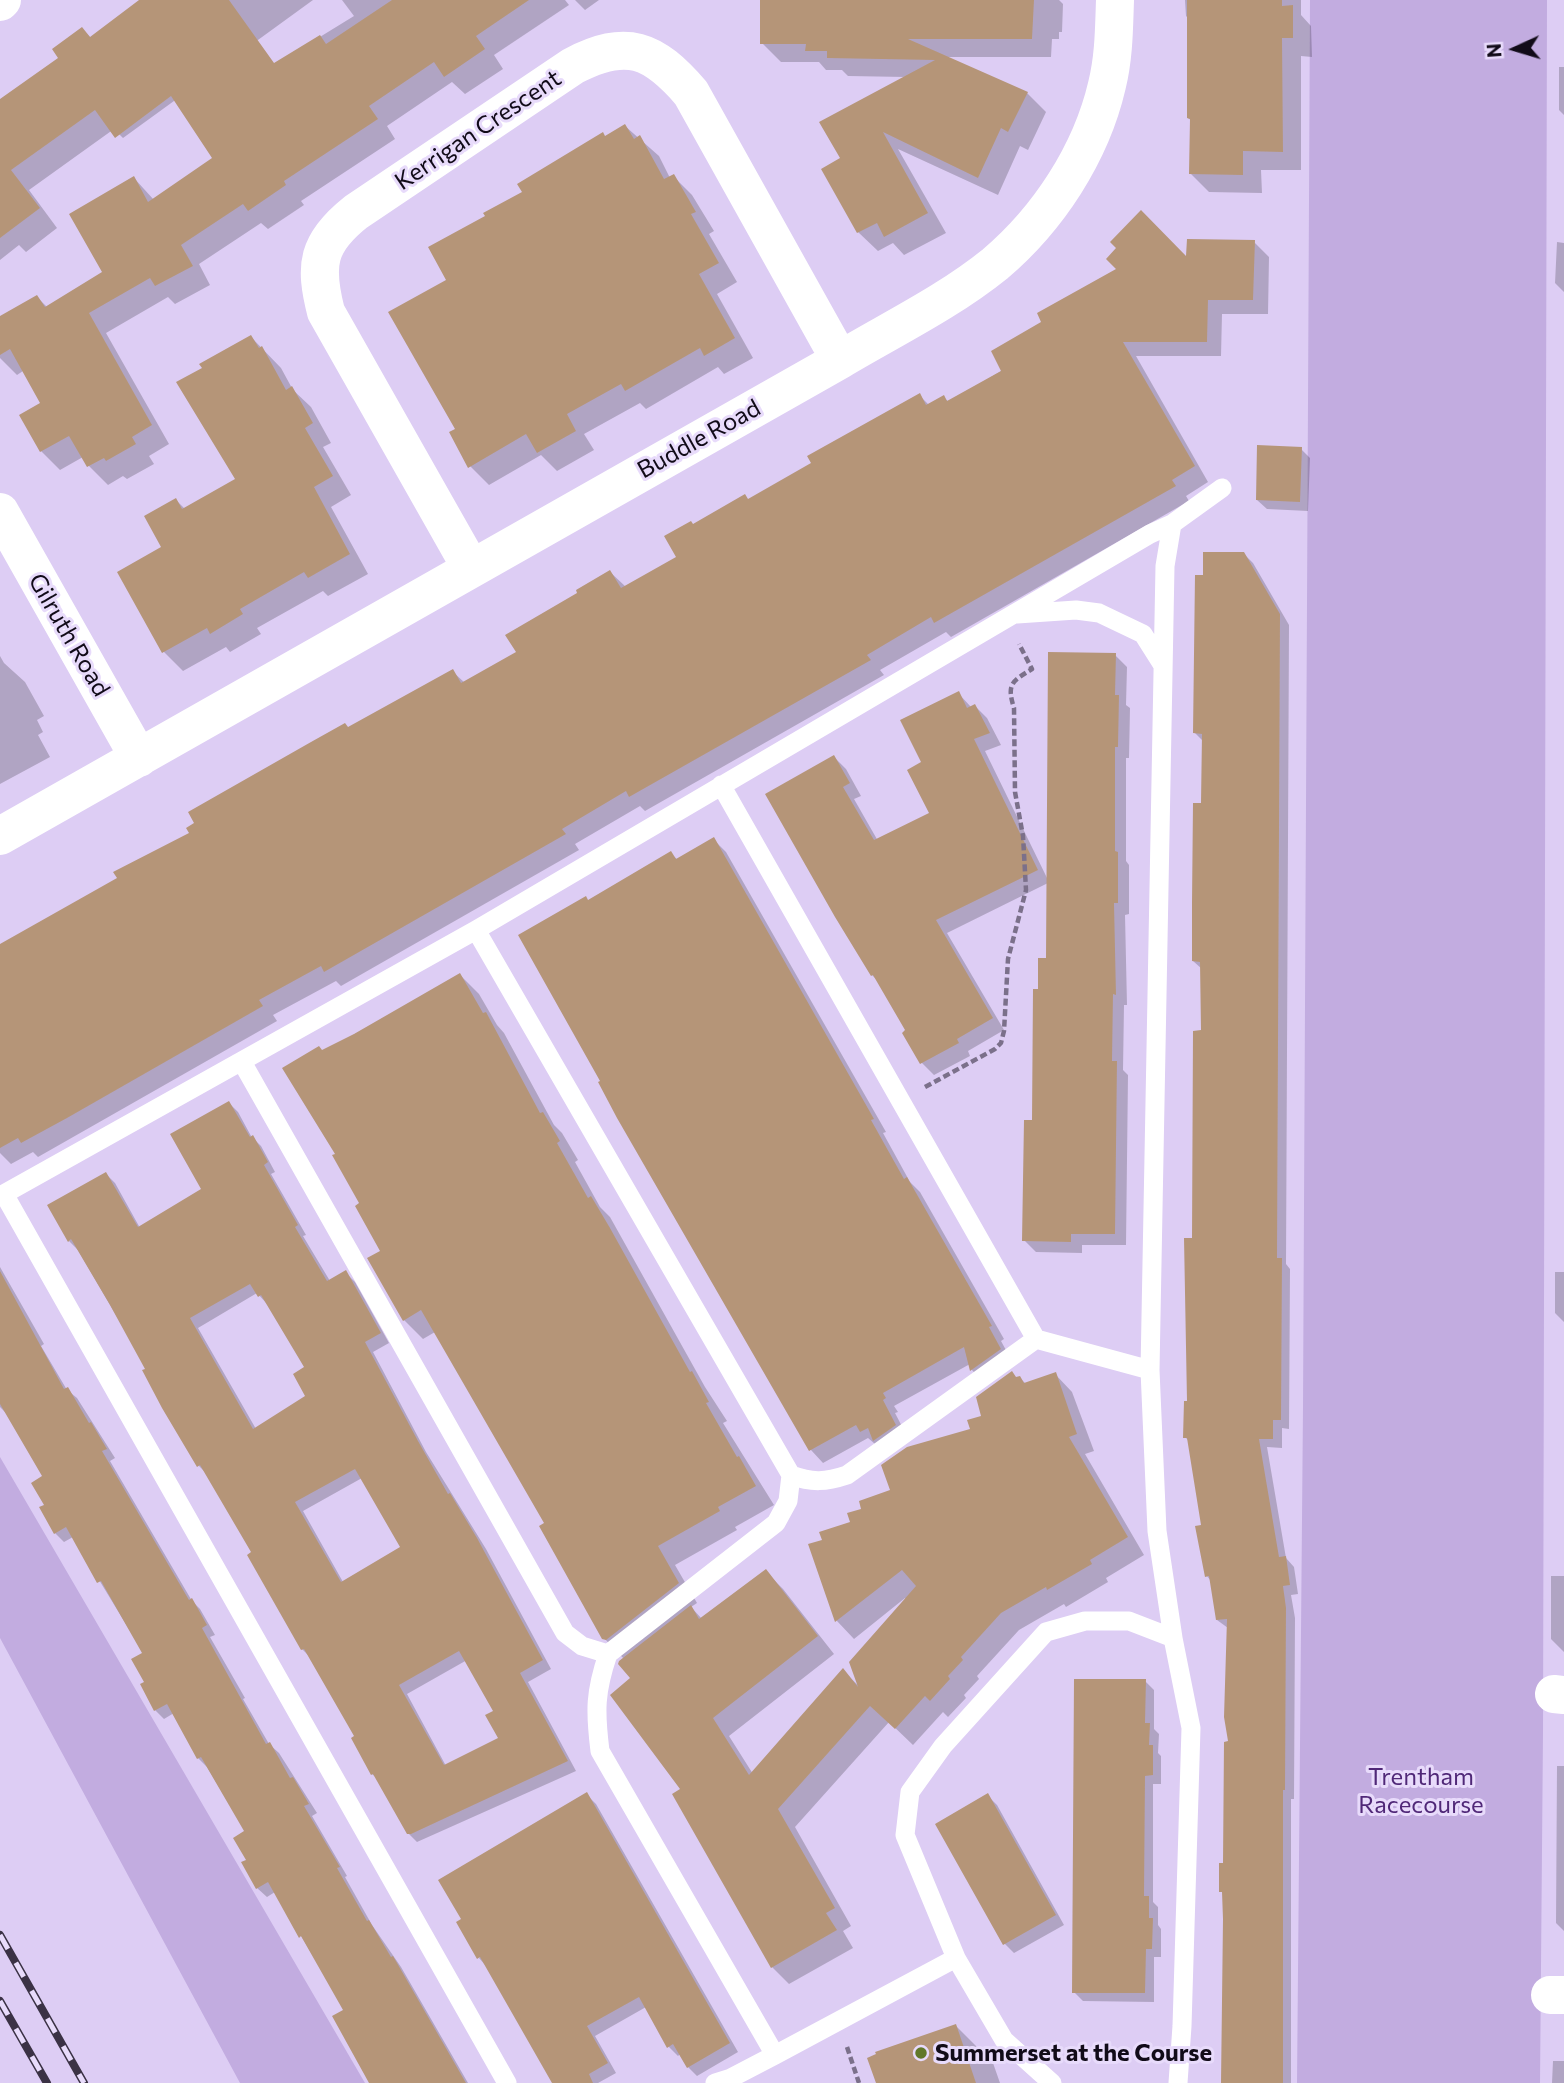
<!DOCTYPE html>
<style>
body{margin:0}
#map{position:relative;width:1564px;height:2083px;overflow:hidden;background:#ddcdf4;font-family:Commissioner,sans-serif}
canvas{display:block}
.north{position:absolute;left:1480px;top:14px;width:70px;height:70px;-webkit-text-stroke:5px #e8dbfb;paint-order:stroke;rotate:266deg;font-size:19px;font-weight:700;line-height:28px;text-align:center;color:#110b18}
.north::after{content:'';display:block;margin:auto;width:24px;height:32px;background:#110b18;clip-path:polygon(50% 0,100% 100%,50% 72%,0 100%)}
</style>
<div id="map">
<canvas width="1564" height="2083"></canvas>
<div class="north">N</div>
</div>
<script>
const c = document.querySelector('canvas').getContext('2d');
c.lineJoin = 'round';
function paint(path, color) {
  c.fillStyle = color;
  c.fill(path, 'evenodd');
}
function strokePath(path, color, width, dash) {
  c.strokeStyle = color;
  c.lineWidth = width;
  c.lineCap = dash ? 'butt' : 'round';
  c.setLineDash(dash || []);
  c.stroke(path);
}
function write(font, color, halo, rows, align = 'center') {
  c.font = font + ' Commissioner,sans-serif';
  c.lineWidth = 6;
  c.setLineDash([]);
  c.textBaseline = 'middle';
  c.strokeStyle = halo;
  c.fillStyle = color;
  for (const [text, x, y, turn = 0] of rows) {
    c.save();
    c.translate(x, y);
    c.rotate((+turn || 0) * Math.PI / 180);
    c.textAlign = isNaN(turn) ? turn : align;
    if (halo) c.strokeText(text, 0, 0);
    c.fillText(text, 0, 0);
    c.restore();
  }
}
paint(new Path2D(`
 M 1310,0 L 1547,0 L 1543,1732 L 1540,2083 L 1297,2083 L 1303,1407 Z
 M 0,1457 L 365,2083 L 240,2083 L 0,1638 Z`), '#c2ace0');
paint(new Path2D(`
 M 142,0 L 313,0 L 123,138 L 114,129 L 29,190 L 57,228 L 26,252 L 19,245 L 0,260 L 0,101 L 61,58 L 82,29 L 91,38 Z
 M 342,0 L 565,0 L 569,5 L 494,55 L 503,69 L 465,94 L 452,82 L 387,126 L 395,139 L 301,201 L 304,205 L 268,229 L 261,223 L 199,264 L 210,285 L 175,304 L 168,297 L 106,333 L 169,444 L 149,456 L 154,464 L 127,479 L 123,476 L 108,485 L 89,466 L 83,457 L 60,470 L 41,451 L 42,404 L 23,371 L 17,375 L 0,358 L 0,318 L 37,297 L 47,307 L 104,272 L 134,178 L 154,200 L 215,158 L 188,118 L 354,16 Z
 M 575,0 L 599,0 L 585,10 Z
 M 762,0 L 1059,0 L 1063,4 L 1062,32 L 1059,32 L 1059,39 L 1052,39 L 1051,57 L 945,57 L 1027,93 L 1046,112 L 1028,150 L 1020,146 L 998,195 L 898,149 L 946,233 L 904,255 L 893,243 L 878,251 L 858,232 L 843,158 L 906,77 L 848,76 L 842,70 L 826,70 L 819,62 L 781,62 L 762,43 Z
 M 1185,0 L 1301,0 L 1301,15 L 1311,26 L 1312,57 L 1301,56 L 1301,170 L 1261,170 L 1262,193 L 1209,192 L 1190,173 L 1192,121 L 1188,118 L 1189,19 L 1186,16 Z
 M 1559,67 L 1564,67 L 1564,115 L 1559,110 Z
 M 625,126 L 659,156 L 670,178 L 673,176 L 692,195 L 714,231 L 709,234 L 737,282 L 717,294 L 753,358 L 724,374 L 718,367 L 646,409 L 640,403 L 584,434 L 594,450 L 557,471 L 541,455 L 489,485 L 470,466 L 457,430 L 449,281 L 487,217 Z
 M 1254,242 L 1269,257 L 1268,314 L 1222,314 L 1221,356 L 1136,356 L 1208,482 L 1186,496 L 1189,501 L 951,637 L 946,632 L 880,670 L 884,675 L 645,811 L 640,806 L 575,844 L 579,850 L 341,986 L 336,981 L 273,1015 L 277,1021 L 38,1157 L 33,1152 L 11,1164 L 0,1153 L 0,947 L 60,914 L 191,834 L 349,729 L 452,671 L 465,683 L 518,653 L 579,593 L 610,572 L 626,587 L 678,557 L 693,526 L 749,500 L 813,463 L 919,395 L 929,405 L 943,397 L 949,402 L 1188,260 Z
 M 1557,242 L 1564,243 L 1564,292 L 1555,283 Z
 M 251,337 L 281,368 L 293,390 L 311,407 L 331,443 L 323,447 L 351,495 L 331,507 L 368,574 L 328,596 L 323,591 L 257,628 L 261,634 L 230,652 L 226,647 L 183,671 L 164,652 L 164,548 L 176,500 L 185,509 L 237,480 L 204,368 Z
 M 1301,449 L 1310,458 L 1308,511 L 1267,509 L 1257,500 Z
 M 1243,553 L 1253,563 L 1289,625 L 1286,1264 L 1290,1269 L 1289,1429 L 1282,1428 L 1282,1448 L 1267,1447 L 1286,1558 L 1294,1567 L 1298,1594 L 1291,1595 L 1295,1618 L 1294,1799 L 1291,1799 L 1291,2083 L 1223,2083 L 1224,1894 L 1221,1891 L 1225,1865 L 1230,1742 L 1228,1628 L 1217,1620 L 1211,1581 L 1207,1576 L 1203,1527 L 1189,1441 L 1185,1437 L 1188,1403 L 1203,1032 L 1202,969 L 1193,961 L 1203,805 L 1204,742 L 1195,733 L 1205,577 Z
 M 1115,655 L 1127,667 L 1126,705 L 1130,708 L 1129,758 L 1126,758 L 1126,861 L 1129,865 L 1129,914 L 1125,915 L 1127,1005 L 1124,1005 L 1123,1070 L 1128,1075 L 1126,1245 L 1082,1245 L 1082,1253 L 1036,1252 L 1024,1240 L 1034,1122 L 1040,990 L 1047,960 L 1048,883 L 947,933 L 1004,1030 L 968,1051 L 970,1056 L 934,1075 L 922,1063 L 904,1033 L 907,1031 L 879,982 L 872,975 L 834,757 L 846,769 L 861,796 L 854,799 L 878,841 L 931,814 L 924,763 L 958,693 L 971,707 L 975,706 L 987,718 L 1001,745 L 985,751 L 1048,880 Z
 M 0,656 L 4,663 L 25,682 L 44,716 L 37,720 L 43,732 L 38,735 L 50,757 L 0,784 Z
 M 713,839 L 726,852 L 886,1132 L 883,1133 L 910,1182 L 920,1192 L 1004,1339 L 1001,1341 L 1013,1363 L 984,1383 L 972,1370 L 970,1364 L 894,1406 L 898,1412 L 895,1413 L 908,1438 L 875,1444 L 868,1438 L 823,1463 L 811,1450 L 589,901 L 671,854 L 678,860 Z
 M 460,975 L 479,994 L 497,1025 L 504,1033 L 554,1125 L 562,1133 L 578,1160 L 575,1162 L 600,1207 L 610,1217 L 705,1387 L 727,1421 L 723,1423 L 774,1505 L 735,1527 L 737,1530 L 675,1565 L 697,1603 L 691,1607 L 702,1619 L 766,1572 L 783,1589 L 834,1654 L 729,1736 L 753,1774 L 843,1671 L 860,1687 L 906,1600 L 905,1598 L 854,1639 L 837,1621 L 810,1545 L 824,1541 L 852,1523 L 863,1510 L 892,1491 L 972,1431 L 1017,1379 L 1020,1378 L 1026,1384 L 1055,1374 L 1072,1392 L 1094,1451 L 1085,1454 L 1144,1555 L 1106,1578 L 1108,1582 L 1066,1607 L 1064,1604 L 1019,1630 L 977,1676 L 979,1679 L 964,1695 L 966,1698 L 948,1717 L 943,1712 L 913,1745 L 889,1722 L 795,1827 L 851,1926 L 843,1931 L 853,1948 L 789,1984 L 772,1967 L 682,1790 L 624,1659 L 604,1638 L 546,1524 L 435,1332 L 423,1339 L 404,1320 L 383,1251 L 338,1154 L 323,1052 Z
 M 229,1103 L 238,1112 L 251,1136 L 261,1146 L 275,1172 L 271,1174 L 306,1235 L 303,1236 L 330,1281 L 345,1272 L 355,1282 L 389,1343 L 373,1352 L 426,1452 L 486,1549 L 551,1669 L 528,1682 L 576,1771 L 417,1842 L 408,1833 L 379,1780 L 372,1774 L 357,1737 L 312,1659 L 302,1649 L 254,1553 L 209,1476 L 199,1466 L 148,1370 L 78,1250 L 69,1241 L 106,1174 L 115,1183 L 140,1228 L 203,1190 ZM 257,1293 L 268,1305 L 306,1368 L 308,1396 L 256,1429 L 198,1328 ZM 362,1478 L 402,1548 L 343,1582 L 303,1511 ZM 467,1660 L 495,1711 L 500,1739 L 446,1766 L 407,1694 Z
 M 0,1267 L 44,1344 L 41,1346 L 67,1390 L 77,1398 L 115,1458 L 110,1461 L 192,1601 L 200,1609 L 215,1635 L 210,1637 L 245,1698 L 243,1699 L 269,1744 L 279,1753 L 317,1813 L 312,1816 L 347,1876 L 345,1877 L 372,1925 L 401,1967 L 468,2083 L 371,2083 L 345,2010 L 275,1892 L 267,1897 L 257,1888 L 244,1863 L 248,1861 L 246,1832 L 207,1767 L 198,1758 L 174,1713 L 164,1719 L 155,1710 L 147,1682 L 144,1654 L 73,1537 L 64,1542 L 55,1533 L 46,1506 L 44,1477 L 6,1413 L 0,1407 Z
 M 1555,1272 L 1564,1272 L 1564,1322 L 1555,1313 Z
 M 1551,1576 L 1564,1576 L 1564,1652 L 1551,1639 Z
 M 1145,1681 L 1154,1690 L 1154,1729 L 1159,1734 L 1158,1753 L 1161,1756 L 1161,1784 L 1153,1784 L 1153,1902 L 1158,1907 L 1158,1925 L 1161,1929 L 1161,1957 L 1154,1957 L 1154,2002 L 1083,2001 L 1074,1992 Z
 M 1557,1766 L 1564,1766 L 1564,1931 L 1556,1923 Z
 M 587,1795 L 596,1804 L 738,2052 L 697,2076 L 688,2067 L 680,2054 L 678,2056 L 669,2047 L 646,2007 L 595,2036 L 616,2073 L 598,2083 L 554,2083 L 486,1966 L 479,1958 Z
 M 988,1796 L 997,1805 L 1064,1925 L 1014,1953 L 1005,1944 L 937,1824 Z
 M 956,2026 L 993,2063 L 1000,2083 L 887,2083 Z
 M 1553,2061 L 1564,2061 L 1564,2083 L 1552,2083 Z`), '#0003');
paint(new Path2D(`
 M 139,0 L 229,0 L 274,63 L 320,35 L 326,44 L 392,0 L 529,0 L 476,36 L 485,49 L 444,77 L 434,62 L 369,106 L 378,119 L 284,181 L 286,185 L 248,211 L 243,204 L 181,245 L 193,266 L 155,286 L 150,278 L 89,313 L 152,425 L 132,437 L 136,444 L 106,461 L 104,458 L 87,467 L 69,436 L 40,452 L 19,415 L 40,403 L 10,349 L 0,355 L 0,316 L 37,295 L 45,307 L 102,272 L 69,214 L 134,176 L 148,202 L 212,158 L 171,96 L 115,138 L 95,110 L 11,170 L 40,208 L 0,238 L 0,99 L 58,58 L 52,49 L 82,27 L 90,37 Z
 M 760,0 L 1034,0 L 1032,39 L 908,39 L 1028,92 L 1008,132 L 1001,128 L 978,178 L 883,132 L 928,213 L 884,237 L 877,223 L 857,233 L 821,169 L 840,158 L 819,122 L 935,60 L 827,58 L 827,51 L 805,51 L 806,44 L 760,44 Z
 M 1187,0 L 1282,0 L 1282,6 L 1293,5 L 1293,38 L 1282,38 L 1283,152 L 1243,151 L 1243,175 L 1189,174 L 1190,119 L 1187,118 Z
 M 625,124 L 634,139 L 640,135 L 664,179 L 674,174 L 696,212 L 691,214 L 719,263 L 699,274 L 735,338 L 704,356 L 700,348 L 625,391 L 621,384 L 567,414 L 576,431 L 537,453 L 526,434 L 468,468 L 449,432 L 455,429 L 388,312 L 446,280 L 428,247 L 485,216 L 483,213 L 522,192 L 517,184 L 603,132 L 605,136 Z
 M 1141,210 L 1186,256 L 1187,239 L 1255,240 L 1253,300 L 1208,300 L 1207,342 L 1123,342 L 1195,466 L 1172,480 L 1176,486 L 934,623 L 931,617 L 867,655 L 871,660 L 629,797 L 626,791 L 562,829 L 566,834 L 324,972 L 321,966 L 259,1000 L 263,1006 L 67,1118 L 21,1143 L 18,1138 L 0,1148 L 0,944 L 117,878 L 113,872 L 189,833 L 186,828 L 194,823 L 188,812 L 311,742 L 345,723 L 348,727 L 453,669 L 461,683 L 516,652 L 505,635 L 577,593 L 576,590 L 610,570 L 621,588 L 676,557 L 664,536 L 691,521 L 693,524 L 745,494 L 748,499 L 811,463 L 807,456 L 920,393 L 926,405 L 944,395 L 947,401 L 1001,371 L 991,351 L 1041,322 L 1037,313 L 1116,269 L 1106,259 L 1116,248 L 1110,242 Z
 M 251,335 L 259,348 L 262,346 L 286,390 L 292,386 L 313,423 L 305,428 L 333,476 L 314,487 L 350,554 L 308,578 L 304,572 L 240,609 L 243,614 L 210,634 L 207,628 L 162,653 L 117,572 L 161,547 L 144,516 L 176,498 L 182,509 L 235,479 L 176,382 L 202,368 L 199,364 Z
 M 1257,445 L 1302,447 L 1300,502 L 1256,500 Z
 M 1203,552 L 1244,552 L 1280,614 L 1277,1258 L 1282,1258 L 1281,1420 L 1273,1420 L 1273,1439 L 1259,1439 L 1279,1557 L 1286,1556 L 1290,1585 L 1283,1586 L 1286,1608 L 1285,1790 L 1283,1790 L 1283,2083 L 1221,2083 L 1223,1919 L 1222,1892 L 1219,1892 L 1219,1863 L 1223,1863 L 1224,1742 L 1228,1741 L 1224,1717 L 1227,1619 L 1216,1620 L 1209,1576 L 1205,1577 L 1195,1526 L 1201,1525 L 1187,1438 L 1183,1438 L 1184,1401 L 1187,1401 L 1184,1238 L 1192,1238 L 1193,1031 L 1201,1030 L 1200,962 L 1192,961 L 1192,903 L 1193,803 L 1201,803 L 1202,734 L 1193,733 L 1195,575 L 1203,575 Z
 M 1048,652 L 1116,653 L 1115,695 L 1119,695 L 1118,747 L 1115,747 L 1115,851 L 1118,852 L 1118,903 L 1114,903 L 1116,995 L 1113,994 L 1112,1061 L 1117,1061 L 1115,1234 L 1071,1234 L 1071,1242 L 1022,1241 L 1024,1120 L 1032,1120 L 1033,989 L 1038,989 L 1038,958 L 1046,958 Z
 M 959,691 L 967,708 L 975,704 L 990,733 L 974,739 L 1038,870 L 936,920 L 993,1018 L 957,1039 L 959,1043 L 920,1064 L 902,1033 L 905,1030 L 873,975 L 871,976 L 835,917 L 765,794 L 834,755 L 850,783 L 843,787 L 874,840 L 929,813 L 907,770 L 921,762 L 900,720 Z
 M 714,837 L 874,1119 L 871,1120 L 904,1179 L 907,1177 L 992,1326 L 989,1327 L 1001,1349 L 970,1371 L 964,1347 L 883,1393 L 886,1398 L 883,1400 L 896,1425 L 873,1441 L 868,1428 L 860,1432 L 856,1425 L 809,1451 L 617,1118 L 598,1082 L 600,1081 L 518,935 L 586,896 L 588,900 L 671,851 L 676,859 Z
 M 460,973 L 483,1013 L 486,1012 L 540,1113 L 543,1112 L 560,1141 L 557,1143 L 588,1198 L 591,1196 L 610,1228 L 690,1372 L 692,1371 L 709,1402 L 706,1403 L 737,1457 L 739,1456 L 756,1486 L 718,1507 L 720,1511 L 658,1546 L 679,1583 L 606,1640 L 602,1639 L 539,1526 L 544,1523 L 421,1310 L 403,1321 L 367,1258 L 380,1251 L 355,1206 L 359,1203 L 332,1155 L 335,1154 L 282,1068 L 319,1046 L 322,1050 L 354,1034 Z
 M 229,1101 L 250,1137 L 253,1135 L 268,1162 L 264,1165 L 298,1225 L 295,1227 L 327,1281 L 346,1270 L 381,1333 L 365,1342 L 418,1441 L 448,1494 L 450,1493 L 477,1538 L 543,1660 L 520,1673 L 568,1761 L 411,1834 L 407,1834 L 373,1774 L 371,1775 L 351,1738 L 354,1736 L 304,1649 L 301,1650 L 247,1555 L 251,1552 L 200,1465 L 197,1467 L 162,1408 L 142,1370 L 145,1369 L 110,1305 L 71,1239 L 68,1242 L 47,1205 L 106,1172 L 138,1227 L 201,1189 L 170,1134 ZM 250,1284 L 258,1297 L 261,1295 L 304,1367 L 293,1374 L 305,1396 L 253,1429 L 190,1318 ZM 355,1469 L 400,1547 L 341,1582 L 295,1502 ZM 459,1651 L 493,1711 L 485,1715 L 498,1738 L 444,1765 L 399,1685 Z
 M 0,1271 L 64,1389 L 68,1387 L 89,1423 L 91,1422 L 107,1449 L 102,1451 L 189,1600 L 192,1598 L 207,1625 L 202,1628 L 266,1744 L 270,1742 L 290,1778 L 293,1777 L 309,1804 L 304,1806 L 340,1867 L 337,1868 L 367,1921 L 369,1920 L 391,1957 L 393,1956 L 466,2083 L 369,2083 L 332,2016 L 343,2010 L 301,1936 L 299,1938 L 268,1882 L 256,1889 L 241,1862 L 246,1860 L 233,1838 L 244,1831 L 201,1757 L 197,1759 L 167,1704 L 154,1711 L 140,1684 L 144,1682 L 131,1659 L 142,1653 L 101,1581 L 97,1583 L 66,1527 L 54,1534 L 39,1507 L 44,1505 L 31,1483 L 42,1476 L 0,1404 Z
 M 1012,1371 L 1016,1377 L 1020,1376 L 1024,1383 L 1056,1372 L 1077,1434 L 1069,1437 L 1128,1537 L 1090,1560 L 1092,1564 L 1047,1590 L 1046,1587 L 1001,1613 L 961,1657 L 963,1660 L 948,1676 L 950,1679 L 930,1701 L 925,1696 L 895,1729 L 870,1706 L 778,1809 L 835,1908 L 826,1913 L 837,1930 L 771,1968 L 672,1794 L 680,1789 L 610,1695 L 630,1678 L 618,1664 L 619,1661 L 691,1605 L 699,1619 L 766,1569 L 818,1636 L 713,1718 L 749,1775 L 843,1668 L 858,1687 L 849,1662 L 916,1586 L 902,1570 L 835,1622 L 808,1544 L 822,1540 L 819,1532 L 850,1522 L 847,1513 L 861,1509 L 859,1501 L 890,1490 L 881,1465 L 907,1447 L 970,1429 L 967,1420 L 981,1416 L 976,1397 Z
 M 1074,1679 L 1146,1679 L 1145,1723 L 1150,1723 L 1149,1745 L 1153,1745 L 1153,1775 L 1145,1776 L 1144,1896 L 1149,1896 L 1149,1918 L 1153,1918 L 1152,1949 L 1146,1949 L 1145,1993 L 1072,1993 Z
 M 587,1792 L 730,2043 L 687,2068 L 673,2044 L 667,2048 L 639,1997 L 587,2026 L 608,2063 L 589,2074 L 593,2083 L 552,2083 L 480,1957 L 477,1959 L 456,1922 L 461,1919 L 438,1880 Z
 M 988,1793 L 1056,1915 L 1003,1945 L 935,1824 Z
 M 956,2024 L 976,2083 L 876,2083 L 867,2058 L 876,2054 L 875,2052 Z`), '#b59578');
strokePath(new Path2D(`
 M 925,1087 L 995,1049 L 1001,1043 L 1004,1031 L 1008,959 L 1026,890 L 1023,836 L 1015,792 L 1014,708 C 1006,683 1013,681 1032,669 L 1019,644
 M 847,2047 L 859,2083`), '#7b708a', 4.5, [7, 3.5]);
strokePath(new Path2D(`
 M 1172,524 L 1165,566 L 1150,1370 L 1157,1531 L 1173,1638
 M 1017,614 L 1076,610 L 1099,613 L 1143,634 L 1162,664
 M 721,785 L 1036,1339 L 1150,1370
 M 476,930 L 791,1475 L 788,1501 L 776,1523 L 608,1654 C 595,1692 595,1711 600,1751 L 775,2055
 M 242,1062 L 565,1633 L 582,1646 L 608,1654
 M 791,1475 C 812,1483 826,1482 847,1475 L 1036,1339
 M 507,2083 L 4,1194 L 476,930 L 1150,534 L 1172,524 L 1222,488
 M 715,2083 L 731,2078 L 775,2055 L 956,1958
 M 1052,2083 L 1004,2040 L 956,1958 L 905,1835 L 910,1792 L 943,1746 L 1046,1632 L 1085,1621 L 1129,1621 L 1173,1638 L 1191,1728 L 1182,2026 L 1178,2083`), '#fff', 19);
strokePath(new Path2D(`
 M 0,2 L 2,0
 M 0,512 L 139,758
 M 471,568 L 326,312 C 314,265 317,243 356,212 L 573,66 C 627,38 653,49 691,93 L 840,360
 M 0,836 L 840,360 C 892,329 948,302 995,264 C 1048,219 1091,154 1107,85 C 1114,57 1114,28 1115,0
 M 1554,1694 L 1564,1695
 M 1550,1995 L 1564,1995`), '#fff', 38);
const rail = new Path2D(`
 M 0,1935 L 84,2083
 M 0,2001 L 47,2083`);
strokePath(rail, '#3b3245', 8);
strokePath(rail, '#e8dbfb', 5, [16]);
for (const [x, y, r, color] of [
 [921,2053,7,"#61782a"]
]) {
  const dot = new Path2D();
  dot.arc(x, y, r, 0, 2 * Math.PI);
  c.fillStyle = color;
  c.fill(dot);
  strokePath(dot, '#e8dbfb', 2.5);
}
write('24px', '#110b18', '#e8dbfb', [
 ["Kerrigan Crescent",478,130,-34],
 ["Buddle Road",699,439,-29],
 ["Gilruth Road",69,635,60]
]);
write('24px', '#502878', '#e8dbfb', [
 ["Trentham",1421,1777],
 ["Racecourse",1421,1805]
]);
write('bold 24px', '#110b18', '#e8dbfb', [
 ["Summerset at the Course",935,2053]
], 'left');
</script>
